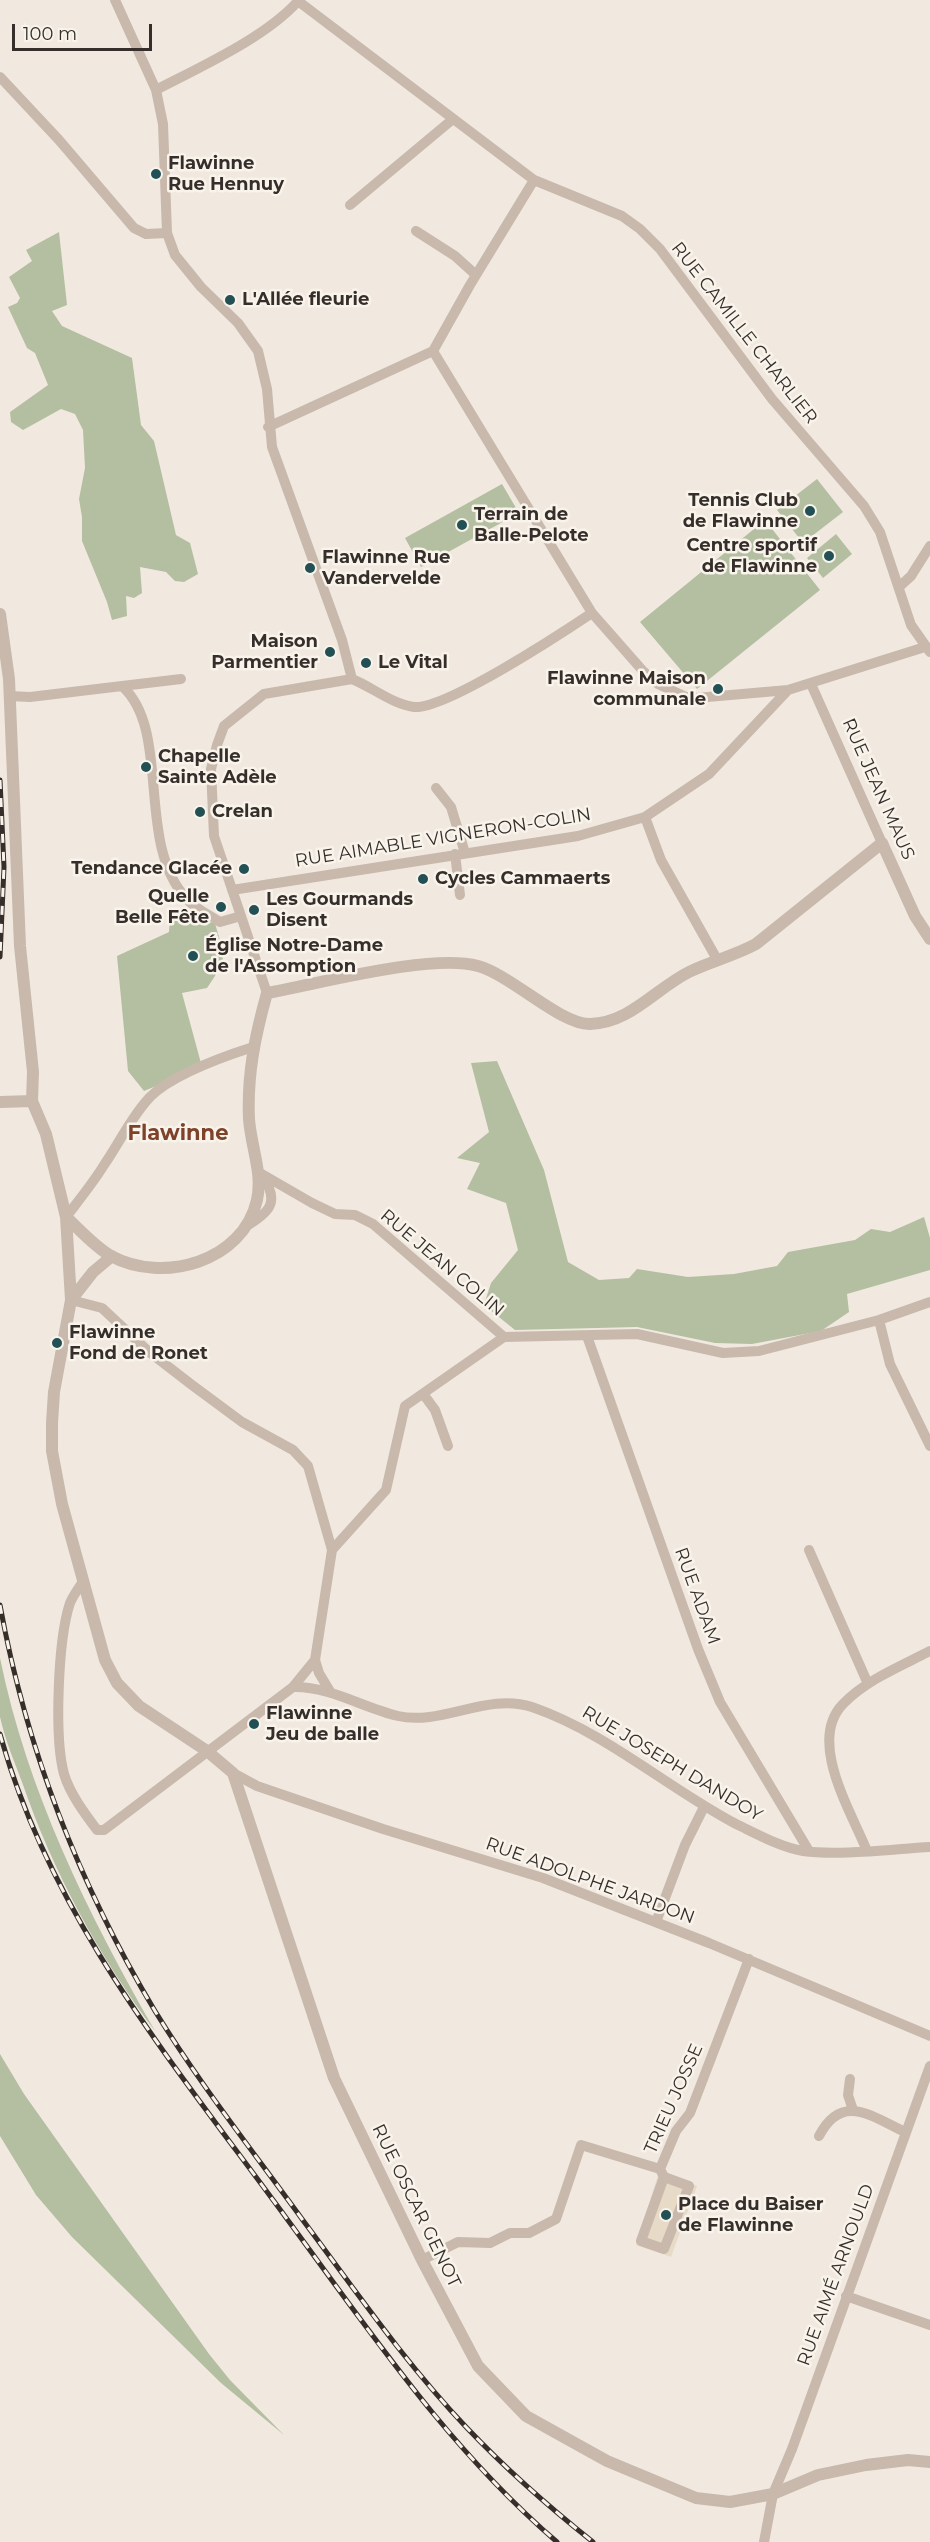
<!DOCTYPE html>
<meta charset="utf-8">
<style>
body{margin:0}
#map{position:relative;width:930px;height:2542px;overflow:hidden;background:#f1e9df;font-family:Montserrat,sans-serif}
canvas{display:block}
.scale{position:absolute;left:12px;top:24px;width:140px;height:27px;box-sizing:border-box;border:3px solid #362e2a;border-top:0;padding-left:8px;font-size:18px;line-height:21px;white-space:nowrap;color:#362e2a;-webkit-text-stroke:4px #f8f3eb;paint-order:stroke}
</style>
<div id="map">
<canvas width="930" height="2542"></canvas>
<div class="scale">100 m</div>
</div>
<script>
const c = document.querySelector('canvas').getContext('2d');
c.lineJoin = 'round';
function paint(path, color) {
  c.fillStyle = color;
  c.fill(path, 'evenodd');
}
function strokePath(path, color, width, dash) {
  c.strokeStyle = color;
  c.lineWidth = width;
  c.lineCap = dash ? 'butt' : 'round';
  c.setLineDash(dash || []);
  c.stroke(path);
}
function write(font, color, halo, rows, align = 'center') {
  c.font = font + ' Montserrat,sans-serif';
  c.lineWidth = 5;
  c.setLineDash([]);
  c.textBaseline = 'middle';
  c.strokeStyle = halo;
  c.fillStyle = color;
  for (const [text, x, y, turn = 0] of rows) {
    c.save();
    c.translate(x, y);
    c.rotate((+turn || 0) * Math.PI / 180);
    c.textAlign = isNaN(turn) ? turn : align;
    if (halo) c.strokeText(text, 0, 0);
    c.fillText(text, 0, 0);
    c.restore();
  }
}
paint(new Path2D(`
 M 59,232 L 67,305 L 52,311 L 62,326 L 132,358 L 141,425 L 154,441 L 176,535 L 190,543 L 198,574 L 184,582 L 175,581 L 166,572 L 140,567 L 142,593 L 134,598 L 126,596 L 127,616 L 112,620 L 107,602 L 82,541 L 82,517 L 79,499 L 85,468 L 83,430 L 75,414 L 61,409 L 23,430 L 11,422 L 10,412 L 48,385 L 35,353 L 27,348 L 8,307 L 17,303 L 20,298 L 9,277 L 32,261 L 26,250 Z
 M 817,479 L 843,512 L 803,543 L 777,510 Z
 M 502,484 L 519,513 L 421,567 L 405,538 Z
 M 765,520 L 820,590 L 697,689 L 640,622 Z
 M 836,534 L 852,554 L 823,578 L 807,558 Z
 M 191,910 L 207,922 L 215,923 C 225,960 229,956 207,988 L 182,993 L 202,1067 L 144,1091 L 128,1071 L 117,956 L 169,932 L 170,917 L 186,914 Z
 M 497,1061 L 544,1170 L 568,1262 L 599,1280 L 629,1278 L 637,1269 L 688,1277 L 734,1274 L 777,1266 L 788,1252 L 855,1240 L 871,1229 L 890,1232 L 924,1217 L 930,1238 L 930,1270 L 847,1294 L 849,1312 L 821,1331 L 752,1344 L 715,1343 L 637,1327 L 515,1330 L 484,1305 L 491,1283 L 518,1250 L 506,1203 L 467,1189 L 480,1163 L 457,1158 L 489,1132 L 471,1063 Z
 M 0,1658 C 27,1791 88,1914 155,2031 C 98,1955 53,1872 22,1782 C 14,1761 5,1739 0,1717 C 0,1699 0,1677 0,1658 Z
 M 0,2054 L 24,2094 L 209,2354 L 230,2380 L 284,2435 L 221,2383 L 72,2237 L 36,2195 L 0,2136 Z`), '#b3bfa0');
paint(new Path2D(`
 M 660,2169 L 697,2186 L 671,2257 L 636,2245 Z`), '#e7dac7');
strokePath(new Path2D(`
 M 115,0 L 156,90 L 163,124 L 167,233 L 175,255 L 201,287 L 238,323 L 258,351 L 267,389 L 272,447 L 342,640 L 352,679
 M 298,1 L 534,180 L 622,216 L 640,229 L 660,249 L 772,399 L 864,506 L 880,532 L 911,625 L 930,652
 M 0,77 L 59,140 L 134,228 L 146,234 L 167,233
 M 156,90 C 200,67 267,37 299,0
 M 350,205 L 453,119
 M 416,231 L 455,256 L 476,275
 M 433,351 L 592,613 L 643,671 L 658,684 L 686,697 L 696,698 L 788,690 L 925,647
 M 268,427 L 433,351 L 470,285 L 534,180
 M 899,587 L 911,576 L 930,546
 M 352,679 C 372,687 392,704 414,707 C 445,710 562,633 592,613
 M 811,684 L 882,843
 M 122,686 L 181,679
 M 9,696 L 30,697 L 122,686 C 172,731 135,842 186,898 C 195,909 209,915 220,922 L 241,916
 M 436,788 L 451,807 L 465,853
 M 645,817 L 661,860 L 718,961
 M 455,854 L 460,895
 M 232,890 L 578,836 L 645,817 L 709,774 L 788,690
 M 267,993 L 214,836 L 211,769 L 217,745 L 224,726 L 264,694 L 352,679
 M 260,1173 L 312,1203 L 335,1214 L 355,1215 L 373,1224 L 504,1337
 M 66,1217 C 79,1200 93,1183 104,1165 C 120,1142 131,1117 150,1097 C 173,1074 222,1057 253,1047
 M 245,1227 C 269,1213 281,1202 262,1176
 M 71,1300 L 102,1308 L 148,1351 L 192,1385 L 242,1422 L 293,1450 L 308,1466 L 332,1550 L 315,1660 L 319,1673 L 331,1693
 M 879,1320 L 890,1364 L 930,1446
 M 587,1336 L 698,1649 L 720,1702 L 809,1851
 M 504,1337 L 637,1334 L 723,1353 L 759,1351 L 879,1320 L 930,1302
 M 424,1395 L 435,1410 L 448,1446
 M 332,1550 L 386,1490 L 405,1406 L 504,1337
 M 809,1550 L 868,1684
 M 82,1583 C 78,1589 73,1596 70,1603 C 58,1639 54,1737 64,1774 C 70,1794 85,1814 97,1830 L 104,1830 L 293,1687 C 330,1686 363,1708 398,1716 C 442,1726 487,1692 532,1707 C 607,1733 666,1787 736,1824 C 757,1834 780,1847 803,1851 C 838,1856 893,1849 930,1847
 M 293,1687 L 315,1660
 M 233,1773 L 257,1786 L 383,1829 L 543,1878 L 709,1943 L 930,2036
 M 867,1851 C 851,1811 807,1741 843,1704 C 866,1680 901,1666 930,1651
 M 656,1922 L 685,1845 L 704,1807
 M 850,2079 L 848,2095 L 853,2110
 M 819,2136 C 842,2092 871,2116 905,2132
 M 660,2169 L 664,2177 L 641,2241 L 664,2249 L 689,2186 L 664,2177
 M 422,2260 L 458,2242 L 490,2243 L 510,2233 L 529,2233 L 556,2219 L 581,2145 L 660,2169 L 676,2131 L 690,2113 L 749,1959
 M 846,2296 L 930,2325
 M 764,2542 L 773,2494 L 792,2449 L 930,2066`), '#c8b9ac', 10);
strokePath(new Path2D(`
 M 0,614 L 9,679 L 20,946 L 33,1072 L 32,1101 L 46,1134 L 66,1217 L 71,1300 L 54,1392 L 52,1423 L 52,1451 L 62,1504 L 105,1660 L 117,1683 L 139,1706 L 207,1751 L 233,1773 L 334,2078 L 422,2260 L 478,2366 L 526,2416 L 607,2461 L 696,2498 L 730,2502 L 773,2494 L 818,2475 L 866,2465 L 908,2460 L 930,2462
 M 0,1102 L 32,1101
 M 66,1217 C 80,1230 95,1247 111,1256 C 163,1284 243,1262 257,1200 C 263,1173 251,1147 249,1119 C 247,1075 255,1036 267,993 C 318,984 431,953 478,966 C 511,975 561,1025 590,1024 C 630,1023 655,989 689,972 C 711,961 734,956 756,944 L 882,843 L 915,916 L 930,939
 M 71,1300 L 93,1272 L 112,1256`), '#c8b9ac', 12);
const rail = new Path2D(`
 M 0,780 L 4,867 L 0,957
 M 0,1605 C 26,1748 80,1886 155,2011 C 199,2083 252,2150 302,2219 C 355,2290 406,2364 467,2428 C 506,2469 549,2507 593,2542
 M 0,1734 C 51,1919 176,2067 287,2219 C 372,2334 448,2448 557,2542`);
strokePath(rail, '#362e2a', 5);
strokePath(rail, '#f8f3eb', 3, [9]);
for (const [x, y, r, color] of [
 [156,174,6,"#235054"],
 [230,300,6,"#235054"],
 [810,511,6,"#235054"],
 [462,525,6,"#235054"],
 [829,556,6,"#235054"],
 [310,568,6,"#235054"],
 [330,652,6,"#235054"],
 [366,663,6,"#235054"],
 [718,689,6,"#235054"],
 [146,767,6,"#235054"],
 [200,812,6,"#235054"],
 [244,869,6,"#235054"],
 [423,879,6,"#235054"],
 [221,907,6,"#235054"],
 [254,910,6,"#235054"],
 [193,956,6,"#235054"],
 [57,1343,6,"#235054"],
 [254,1724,6,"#235054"],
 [666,2215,6,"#235054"]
]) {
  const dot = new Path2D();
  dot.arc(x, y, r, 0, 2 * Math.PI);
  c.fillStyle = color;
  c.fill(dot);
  strokePath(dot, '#f8f3eb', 2);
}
write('bold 18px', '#362e2a', '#f8f3eb', [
 ["Flawinne",168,164],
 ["Rue Hennuy",168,185],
 ["L'Allée fleurie",242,300],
 ["Tennis Club",798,501,"right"],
 ["de Flawinne",798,522,"right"],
 ["Terrain de",474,515],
 ["Balle-Pelote",474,536],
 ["Centre sportif",817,546,"right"],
 ["de Flawinne",817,567,"right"],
 ["Flawinne Rue",322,558],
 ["Vandervelde",322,579],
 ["Maison",318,642,"right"],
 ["Parmentier",318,663,"right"],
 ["Le Vital",378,663],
 ["Flawinne Maison",706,679,"right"],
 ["communale",706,700,"right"],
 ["Chapelle",158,757],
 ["Sainte Adèle",158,778],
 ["Crelan",212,812],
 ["Tendance Glacée",232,869,"right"],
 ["Cycles Cammaerts",435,879],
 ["Quelle",209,897,"right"],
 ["Belle Fête",209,918,"right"],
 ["Les Gourmands",266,900],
 ["Disent",266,921],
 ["Église Notre-Dame",205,946],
 ["de l'Assomption",205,967],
 ["Flawinne",69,1333],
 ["Fond de Ronet",69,1354],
 ["Flawinne",266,1714],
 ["Jeu de balle",266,1735],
 ["Place du Baiser",678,2205],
 ["de Flawinne",678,2226]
], 'left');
write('18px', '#362e2a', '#f8f3eb', [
 ["RUE CAMILLE CHARLIER",744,333,52],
 ["RUE JEAN MAUS",878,789,66],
 ["RUE AIMABLE VIGNERON-COLIN",443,838,-9],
 ["RUE JEAN COLIN",442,1263,40],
 ["RUE ADAM",697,1596,70],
 ["RUE JOSEPH DANDOY",672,1764,31],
 ["RUE ADOLPHE JARDON",590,1881,20],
 ["TRIEU JOSSE",674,2099,-66],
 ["RUE OSCAR GENOT",416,2206,64],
 ["RUE AIMÉ ARNOULD",836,2275,-70]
]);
write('bold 21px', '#7e412a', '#f8f3eb', [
 ["Flawinne",178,1134]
]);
</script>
